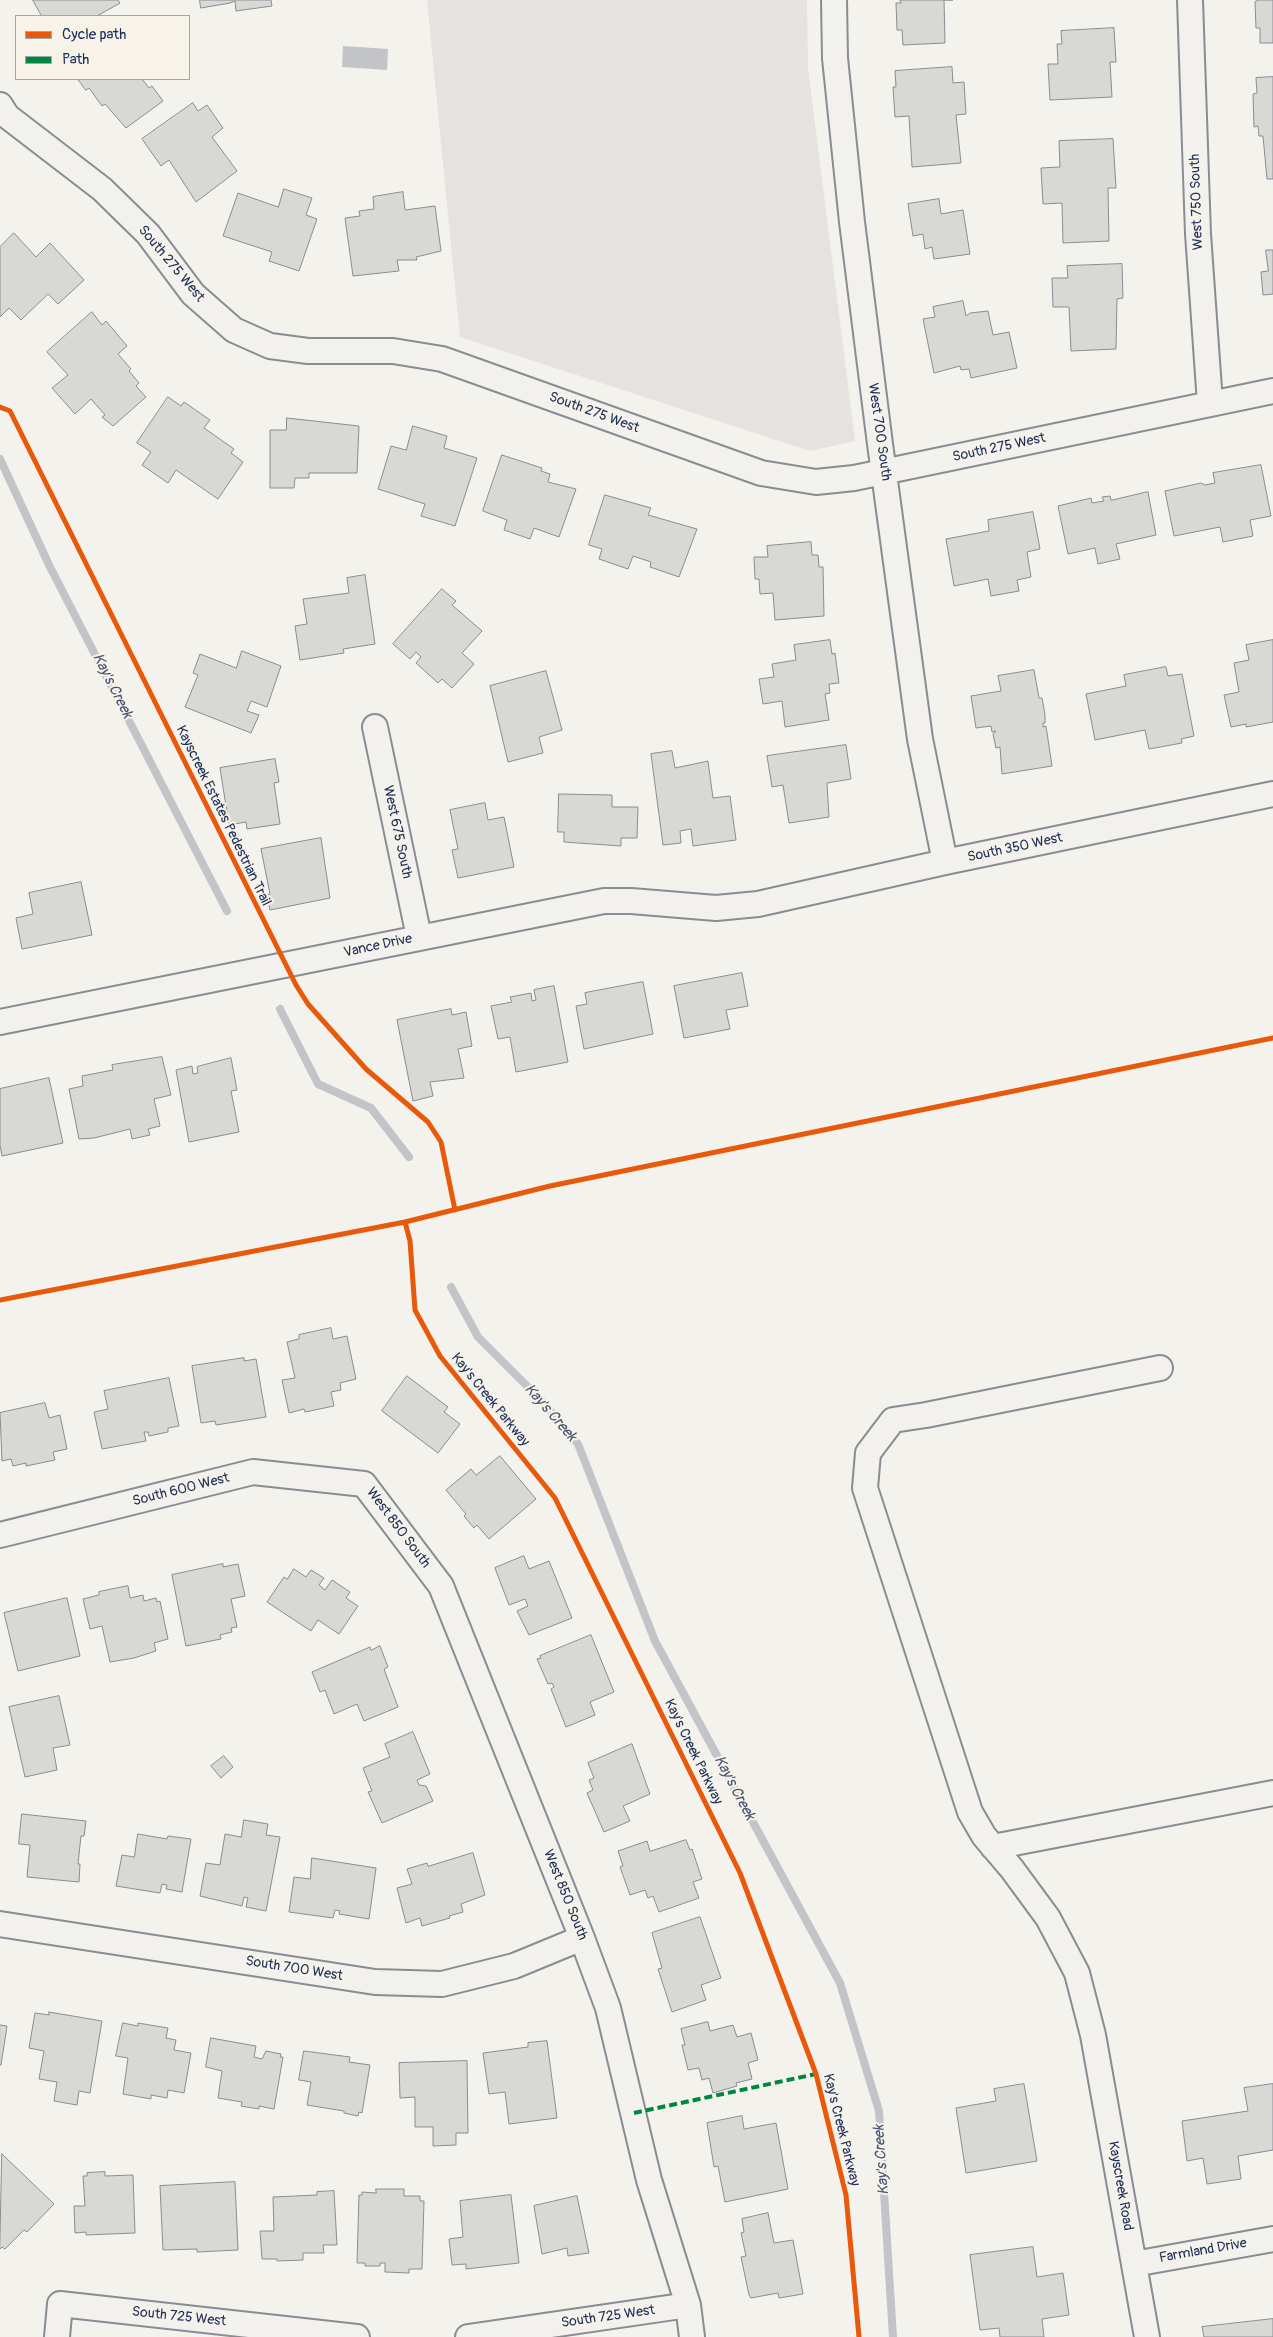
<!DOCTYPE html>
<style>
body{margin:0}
#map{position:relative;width:1273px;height:2337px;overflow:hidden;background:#f4f2ec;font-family:Pangolin,sans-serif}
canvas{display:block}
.legend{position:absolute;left:15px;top:15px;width:175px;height:65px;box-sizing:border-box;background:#f7f3e8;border:1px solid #9fa5b1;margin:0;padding:6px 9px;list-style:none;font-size:15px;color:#1b2f5e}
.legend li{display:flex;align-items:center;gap:10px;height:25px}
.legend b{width:25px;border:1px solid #9fa5b1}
</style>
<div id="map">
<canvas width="1273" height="2337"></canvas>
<ul class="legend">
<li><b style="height:6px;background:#e8590c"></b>Cycle path</li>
<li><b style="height:6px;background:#00873e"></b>Path</li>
</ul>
</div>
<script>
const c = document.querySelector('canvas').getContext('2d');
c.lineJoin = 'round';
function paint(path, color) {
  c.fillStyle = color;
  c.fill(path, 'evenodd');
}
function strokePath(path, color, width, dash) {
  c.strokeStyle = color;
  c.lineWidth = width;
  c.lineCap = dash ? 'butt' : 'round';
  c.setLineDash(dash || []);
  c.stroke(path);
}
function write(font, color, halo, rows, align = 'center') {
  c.font = font + ' Pangolin,sans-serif';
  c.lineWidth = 4;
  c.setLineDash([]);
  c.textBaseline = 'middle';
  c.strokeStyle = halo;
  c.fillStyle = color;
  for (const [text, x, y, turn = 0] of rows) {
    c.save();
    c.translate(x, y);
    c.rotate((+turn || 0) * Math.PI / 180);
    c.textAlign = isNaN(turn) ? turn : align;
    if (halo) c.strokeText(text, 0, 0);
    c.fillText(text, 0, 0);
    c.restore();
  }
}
paint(new Path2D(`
 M 427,0 L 807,0 L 808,67 L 855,441 L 810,451 L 460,337 Z`), '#e4e3df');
paint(new Path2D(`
 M 343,46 L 388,49 L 387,70 L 342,67 Z`), '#c2c4c8');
strokePath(new Path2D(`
 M 0,459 L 50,567 L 227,911
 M 280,1009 L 318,1084 L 371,1108 L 409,1157
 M 451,1287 L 478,1337 L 542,1401 L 578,1444 L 655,1641 L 840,1983 L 879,2111 L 893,2337`), '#c2c4c8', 8);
const building = new Path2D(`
 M 33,0 L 118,0 L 120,3 L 97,16 L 42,16 Z
 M 200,0 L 271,0 L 272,6 L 236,11 L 235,1 L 230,3 L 201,8 Z
 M 900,0 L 953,0 L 944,0 L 945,43 L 903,45 L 902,30 L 897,30 L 896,3 L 901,3 Z
 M 1259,0 L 1273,0 L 1273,43 L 1260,43 L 1260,28 L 1256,28 L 1255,2 Z
 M 1114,28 L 1116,62 L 1110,62 L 1112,97 L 1050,100 L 1048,64 L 1058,64 L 1057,44 L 1062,44 L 1061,31 Z
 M 952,67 L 953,83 L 964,82 L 966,114 L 956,115 L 961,163 L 912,167 L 909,116 L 895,117 L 893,87 L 896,87 L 895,71 Z
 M 1273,77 L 1273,179 L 1267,179 L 1263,136 L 1259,136 L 1258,126 L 1254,127 L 1253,94 L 1257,93 L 1256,78 Z
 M 78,79 L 142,79 L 149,88 L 152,86 L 163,101 L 126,128 L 105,104 L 102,106 L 89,88 L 86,90 Z
 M 193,103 L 198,111 L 207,105 L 223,128 L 212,137 L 237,171 L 196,202 L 169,160 L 161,166 L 142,139 Z
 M 1113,139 L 1116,188 L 1108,188 L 1109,241 L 1063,243 L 1062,203 L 1043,204 L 1041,168 L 1060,167 L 1059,141 Z
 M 284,189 L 312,198 L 306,215 L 317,219 L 299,271 L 269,261 L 272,252 L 223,236 L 238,193 L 278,207 Z
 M 403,192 L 405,210 L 435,206 L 441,251 L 416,257 L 417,260 L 397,260 L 399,271 L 353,276 L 345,218 L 360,216 L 359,211 L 374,209 L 373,197 Z
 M 939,199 L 941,214 L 963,210 L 970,254 L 934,259 L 932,247 L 925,249 L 923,234 L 913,236 L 908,204 Z
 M 14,233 L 36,257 L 50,243 L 84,280 L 58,304 L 48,294 L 21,320 L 9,308 L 0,317 L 0,247 Z
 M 1266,250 L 1273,250 L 1273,294 L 1263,295 L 1261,272 L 1268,271 Z
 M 1122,264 L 1123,298 L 1117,299 L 1116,349 L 1071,351 L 1069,307 L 1053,307 L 1052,278 L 1068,278 L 1067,266 Z
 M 963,301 L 966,316 L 970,313 L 988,311 L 993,335 L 1009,332 L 1017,368 L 971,378 L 969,369 L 961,370 L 960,366 L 934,373 L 923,319 L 935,317 L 933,307 Z
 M 92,312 L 102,325 L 106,321 L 127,346 L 118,354 L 131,369 L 129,371 L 139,383 L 136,386 L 146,397 L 113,426 L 102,417 L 105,415 L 91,399 L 75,414 L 52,388 L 68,375 L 47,352 Z
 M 168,397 L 181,406 L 184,402 L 210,420 L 204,428 L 234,449 L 231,453 L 243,462 L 218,499 L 176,470 L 168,483 L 142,465 L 151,452 L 137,443 Z
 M 287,418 L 359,426 L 357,473 L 309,473 L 309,478 L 295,478 L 294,488 L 270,488 L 270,430 L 286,430 Z
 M 413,426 L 447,436 L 444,448 L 477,458 L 455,526 L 421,516 L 425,504 L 378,489 L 391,446 L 406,450 Z
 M 502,455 L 542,468 L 541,471 L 550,474 L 548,482 L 576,489 L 559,537 L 534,528 L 530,539 L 504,530 L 507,520 L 483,511 Z
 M 1261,465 L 1271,516 L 1250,520 L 1253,536 L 1223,542 L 1220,527 L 1174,536 L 1165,491 L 1201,483 L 1205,485 L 1215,483 L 1213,473 Z
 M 1148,492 L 1156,535 L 1116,544 L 1120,559 L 1098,564 L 1095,548 L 1068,554 L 1058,506 L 1091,498 L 1092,503 L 1104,501 L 1102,497 L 1110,496 L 1111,500 Z
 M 605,495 L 651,508 L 648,515 L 697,529 L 679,577 L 650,567 L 651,562 L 633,556 L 628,569 L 599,559 L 602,549 L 589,545 Z
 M 1033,512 L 1040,549 L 1027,552 L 1031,577 L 1017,580 L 1019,591 L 991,596 L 988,579 L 954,586 L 946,539 L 989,531 L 988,520 Z
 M 811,542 L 812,555 L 818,555 L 819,567 L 823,567 L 824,616 L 775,620 L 773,593 L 760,594 L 759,579 L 755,579 L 754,557 L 768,557 L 767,546 Z
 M 365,575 L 375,644 L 343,649 L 344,653 L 300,660 L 295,626 L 307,624 L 303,599 L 349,593 L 347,578 Z
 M 442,589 L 456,601 L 452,605 L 482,631 L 462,653 L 474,664 L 452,688 L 442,679 L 438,683 L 416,663 L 421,657 L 416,652 L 410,659 L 393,644 Z
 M 830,640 L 832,654 L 835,653 L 839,683 L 829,684 L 830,693 L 825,694 L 829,720 L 785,727 L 782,701 L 763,704 L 759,679 L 774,677 L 772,664 L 796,660 L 794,645 Z
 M 1273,640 L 1273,722 L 1246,727 L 1246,724 L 1231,727 L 1224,695 L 1239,692 L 1234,663 L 1249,660 L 1246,645 Z
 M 242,651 L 281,666 L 267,707 L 251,701 L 247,711 L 259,715 L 251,733 L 185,707 L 198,675 L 193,673 L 200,654 L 236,668 Z
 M 1166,667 L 1168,676 L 1182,674 L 1194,736 L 1181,739 L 1182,743 L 1149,749 L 1145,730 L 1095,740 L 1086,694 L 1126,686 L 1124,675 Z
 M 1034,670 L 1039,698 L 1042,698 L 1045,715 L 1045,723 L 1043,723 L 1043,727 L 1046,726 L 1052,766 L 1002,774 L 1000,747 L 996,748 L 993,734 L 996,731 L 992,732 L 991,726 L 976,728 L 971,696 L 1001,691 L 998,676 Z
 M 546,671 L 562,730 L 539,737 L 543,753 L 508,762 L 490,686 Z
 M 846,745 L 851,779 L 827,783 L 829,817 L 789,823 L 783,785 L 772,787 L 767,756 Z
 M 672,751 L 675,768 L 708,761 L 713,798 L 730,796 L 736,840 L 693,846 L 691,829 L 680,831 L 681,843 L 663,845 L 651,754 Z
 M 275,759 L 279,782 L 274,783 L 280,824 L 247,829 L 246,822 L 229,825 L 220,768 Z
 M 559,794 L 612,795 L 612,807 L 638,807 L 637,838 L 621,838 L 621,846 L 564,842 L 564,832 L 558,832 Z
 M 485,803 L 488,820 L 504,817 L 514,867 L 458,878 L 452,850 L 458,849 L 450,810 Z
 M 321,838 L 330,898 L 270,910 L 267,895 L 270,894 L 261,849 Z
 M 81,882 L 92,935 L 22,949 L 16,918 L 33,914 L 29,893 Z
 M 742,973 L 748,1006 L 726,1010 L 730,1029 L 684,1038 L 674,986 Z
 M 643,982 L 653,1034 L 584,1049 L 576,1006 L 587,1004 L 585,993 Z
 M 554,986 L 568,1062 L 516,1072 L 510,1037 L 498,1039 L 491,1006 L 512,1002 L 510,997 L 531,993 L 532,1001 L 536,1000 L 534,990 Z
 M 451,1009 L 452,1015 L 466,1012 L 472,1046 L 458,1049 L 464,1078 L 430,1082 L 433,1096 L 413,1101 L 397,1020 Z
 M 162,1057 L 171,1095 L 154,1099 L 160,1126 L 148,1129 L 150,1135 L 132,1139 L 130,1129 L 94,1138 L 79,1139 L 69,1089 L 83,1086 L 82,1076 L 113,1070 L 112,1065 Z
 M 231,1058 L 237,1090 L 231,1091 L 239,1132 L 189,1142 L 176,1070 L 192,1066 L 193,1074 L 198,1073 L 197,1067 Z
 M 49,1078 L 63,1143 L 2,1156 L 0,1145 L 0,1089 Z
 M 331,1328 L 333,1339 L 347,1336 L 356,1379 L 340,1383 L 341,1390 L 331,1392 L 334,1406 L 305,1412 L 304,1409 L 289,1413 L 282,1380 L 295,1378 L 287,1342 L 299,1339 L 299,1335 Z
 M 244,1358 L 244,1361 L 256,1359 L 266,1417 L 216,1425 L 215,1421 L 201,1423 L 192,1366 Z
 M 407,1376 L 448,1407 L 444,1412 L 460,1424 L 438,1453 L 382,1411 Z
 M 169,1378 L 179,1426 L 168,1428 L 168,1432 L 149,1436 L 148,1432 L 144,1432 L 146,1441 L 102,1449 L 94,1412 L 108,1409 L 104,1391 Z
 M 45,1403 L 49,1418 L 60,1415 L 67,1449 L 53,1452 L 55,1460 L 26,1466 L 26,1463 L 13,1466 L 11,1459 L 2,1461 L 0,1413 Z
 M 500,1456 L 536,1499 L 489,1539 L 477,1525 L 474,1528 L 464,1516 L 466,1514 L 446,1490 L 471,1469 L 476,1475 Z
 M 524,1556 L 529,1569 L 549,1561 L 572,1618 L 529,1635 L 517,1611 L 528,1606 L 525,1599 L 509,1605 L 495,1568 Z
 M 223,1564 L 223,1567 L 238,1564 L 245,1596 L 231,1599 L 237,1627 L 231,1628 L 232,1632 L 220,1635 L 221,1639 L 186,1646 L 172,1575 Z
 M 294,1569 L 306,1577 L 311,1570 L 324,1578 L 319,1585 L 325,1590 L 332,1580 L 350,1592 L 346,1598 L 358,1606 L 339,1634 L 318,1620 L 311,1631 L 267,1602 L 284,1577 L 287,1579 Z
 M 128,1586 L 130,1598 L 143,1595 L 144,1601 L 156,1598 L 157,1602 L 160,1601 L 168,1639 L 154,1643 L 156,1651 L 134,1658 L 110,1662 L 102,1626 L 90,1629 L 83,1599 L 99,1595 L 99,1592 Z
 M 67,1598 L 80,1656 L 18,1671 L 4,1613 Z
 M 591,1635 L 614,1692 L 590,1702 L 595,1715 L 566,1727 L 551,1689 L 554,1687 L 552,1683 L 548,1684 L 537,1659 L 541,1658 L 540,1656 Z
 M 380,1646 L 388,1667 L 384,1669 L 398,1707 L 364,1721 L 357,1704 L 334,1714 L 325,1690 L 320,1692 L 312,1672 L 370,1647 L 371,1650 Z
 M 59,1696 L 70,1745 L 53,1748 L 57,1770 L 25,1777 L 9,1707 Z
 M 413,1732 L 430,1774 L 417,1780 L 419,1785 L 426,1786 L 433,1801 L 382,1823 L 368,1792 L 372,1791 L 363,1768 L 390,1757 L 385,1744 Z
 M 632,1744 L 650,1794 L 623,1806 L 630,1821 L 604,1832 L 587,1793 L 593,1790 L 589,1780 L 594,1778 L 588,1763 Z
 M 224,1756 L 233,1767 L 221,1778 L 211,1766 Z
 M 22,1814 L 86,1821 L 84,1836 L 81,1836 L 78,1864 L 80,1864 L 79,1882 L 27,1877 L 30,1845 L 19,1844 Z
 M 244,1820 L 268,1824 L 266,1835 L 280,1837 L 266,1911 L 246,1907 L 248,1898 L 244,1897 L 242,1906 L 200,1896 L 206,1863 L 220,1865 L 225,1834 L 241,1837 Z
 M 138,1834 L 167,1839 L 168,1836 L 191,1839 L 182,1892 L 166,1889 L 167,1885 L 162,1884 L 160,1893 L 116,1886 L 122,1855 L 134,1857 Z
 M 686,1840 L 690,1850 L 692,1849 L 702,1879 L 693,1882 L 699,1898 L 659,1912 L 653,1896 L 648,1898 L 645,1890 L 630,1895 L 620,1867 L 623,1866 L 618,1851 L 647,1841 L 650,1851 Z
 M 473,1853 L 485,1895 L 461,1904 L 463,1912 L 449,1916 L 450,1918 L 422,1926 L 420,1918 L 406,1923 L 397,1888 L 412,1884 L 407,1869 L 427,1863 L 428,1866 Z
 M 312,1858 L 376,1868 L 369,1919 L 339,1914 L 340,1911 L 335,1910 L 333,1918 L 289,1912 L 294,1877 L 310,1879 Z
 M 700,1917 L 721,1978 L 701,1985 L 706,2000 L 672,2012 L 658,1969 L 662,1968 L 652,1933 Z
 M 49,2012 L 102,2021 L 90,2093 L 79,2091 L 77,2105 L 54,2101 L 57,2082 L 39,2079 L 44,2051 L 29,2048 L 35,2013 L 49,2015 Z
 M 708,2022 L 710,2031 L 733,2025 L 737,2037 L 751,2033 L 758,2060 L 748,2063 L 752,2079 L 736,2083 L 737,2086 L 713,2093 L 709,2078 L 702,2080 L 699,2068 L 688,2070 L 682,2045 L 685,2045 L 681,2029 Z
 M 123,2023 L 138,2026 L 138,2023 L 168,2028 L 166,2038 L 176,2040 L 174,2050 L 191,2053 L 184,2093 L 168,2090 L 167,2098 L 151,2095 L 151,2099 L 123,2094 L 128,2058 L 116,2056 Z
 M 0,2025 L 7,2026 L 1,2065 L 0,2065 Z
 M 211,2038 L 256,2046 L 254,2057 L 262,2059 L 266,2051 L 281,2054 L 280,2057 L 283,2057 L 274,2109 L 259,2106 L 259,2109 L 241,2106 L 242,2102 L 218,2098 L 222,2071 L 206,2067 Z
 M 547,2041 L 557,2118 L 509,2124 L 505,2092 L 489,2094 L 483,2053 L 528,2047 L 528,2043 Z
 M 304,2051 L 350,2057 L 349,2062 L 370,2065 L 362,2113 L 359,2112 L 358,2116 L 344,2113 L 344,2111 L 307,2105 L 311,2082 L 299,2080 Z
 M 467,2061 L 468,2133 L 456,2133 L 456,2145 L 433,2146 L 433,2127 L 415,2127 L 415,2097 L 400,2098 L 399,2063 Z
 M 1024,2084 L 1037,2161 L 966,2173 L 956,2108 L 996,2101 L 994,2089 Z
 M 1273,2084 L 1273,2150 L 1238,2156 L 1241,2179 L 1207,2184 L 1203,2158 L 1187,2161 L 1182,2121 L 1248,2111 L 1244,2088 Z
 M 742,2116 L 744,2129 L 776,2123 L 788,2189 L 725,2202 L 718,2166 L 714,2167 L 707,2123 Z
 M 2,2154 L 54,2204 L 27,2232 L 24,2230 L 5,2249 L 2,2247 L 0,2249 Z
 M 105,2172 L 105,2176 L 133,2175 L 135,2233 L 86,2235 L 86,2232 L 75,2233 L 74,2206 L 85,2206 L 83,2176 L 87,2176 L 87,2173 Z
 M 235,2182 L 238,2250 L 197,2252 L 197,2249 L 163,2250 L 160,2186 Z
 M 376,2189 L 404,2189 L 404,2196 L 420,2196 L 420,2201 L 424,2201 L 422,2269 L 409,2269 L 409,2273 L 385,2272 L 385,2263 L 380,2263 L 380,2266 L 365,2266 L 365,2263 L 357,2263 L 359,2195 L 362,2195 L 362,2192 L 376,2193 Z
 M 334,2191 L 337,2245 L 323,2245 L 324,2253 L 303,2253 L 303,2260 L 277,2261 L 277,2259 L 262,2259 L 260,2231 L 274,2231 L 273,2197 L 317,2195 L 317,2192 Z
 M 511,2195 L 519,2263 L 466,2269 L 466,2264 L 452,2265 L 449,2239 L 463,2237 L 460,2201 Z
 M 577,2196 L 589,2253 L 568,2256 L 567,2248 L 542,2254 L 534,2206 Z
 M 768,2213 L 774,2243 L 793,2240 L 803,2294 L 779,2298 L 778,2293 L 751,2298 L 749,2295 L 741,2257 L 746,2256 L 741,2233 L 744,2232 L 742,2219 Z
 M 1033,2247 L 1037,2277 L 1063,2273 L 1069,2315 L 1042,2319 L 1044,2337 L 1000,2337 L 999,2328 L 980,2330 L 970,2255 Z
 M 1273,2319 L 1273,2337 L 1204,2337 L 1202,2327 Z`);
paint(building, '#d8d8d5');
strokePath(building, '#898c92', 1);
const street = new Path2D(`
 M 834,0 L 835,58 L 852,222 L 880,444 L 920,739 L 945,862
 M 1190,0 L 1198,234 L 1210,403
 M 0,105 L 7,116 L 102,189 L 148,234 L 193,294 L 234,330 L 270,346 L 308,351 L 393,351 L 442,359 L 761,473 L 816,482 L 854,478 L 1273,391
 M 375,727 L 419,937
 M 0,1022 L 604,901 L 631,901 L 716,908 L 758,904 L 945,862 L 1273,794
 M 0,1535 L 253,1472 L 364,1484 L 441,1586 L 582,1938 L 608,2008 L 649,2180 L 688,2305 L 692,2337
 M 993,1847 L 1273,1793
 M 0,1924 L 375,1982 L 442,1984 L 514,1966 L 582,1938
 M 1134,2264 L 1273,2239
 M 57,2337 L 60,2304 L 357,2337
 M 468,2337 L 688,2305
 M 1147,2337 L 1093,2035 L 1077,1973 L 1048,1918 L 1012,1869 L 984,1836 L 970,1812 L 865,1488 L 868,1453 L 893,1420 L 926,1415 L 1160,1368`);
strokePath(street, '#898c92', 28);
strokePath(street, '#f2f1ed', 24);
strokePath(new Path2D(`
 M 634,2113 L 816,2074`), '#00873e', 4, [8, 4]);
strokePath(new Path2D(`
 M 0,407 L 10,411 L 296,985 L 308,1004 L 366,1069 L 428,1122 L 441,1142 L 455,1210
 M 405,1222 L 410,1241 L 415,1310 L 440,1356 L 555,1498 L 740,1873 L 816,2074 L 846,2195 L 859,2337
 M 0,1300 L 405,1222 L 550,1186 L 1273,1038`), '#e8590c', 5);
write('14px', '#1b2f5e', '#f7f3e8', [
 ["West 750 South",1197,202,-92],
 ["South 275 West",171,264,50],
 ["South 275 West",594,413,20],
 ["West 700 South",879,432,82],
 ["South 275 West",999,448,-12],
 ["Kayscreek Estates Pedestrian Trail",223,816,64],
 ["West 675 South",397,832,78],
 ["South 350 West",1015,848,-12],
 ["Vance Drive",378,946,-12],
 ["Kay's Creek Parkway",490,1400,51],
 ["South 600 West",181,1490,-14],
 ["West 850 South",398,1528,53],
 ["Kay's Creek Parkway",693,1752,64],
 ["West 850 South",565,1895,68],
 ["South 700 West",294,1969,9],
 ["Kay's Creek Parkway",841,2130,76],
 ["Kayscreek Road",1120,2186,80],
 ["Farmland Drive",1203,2251,-10],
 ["South 725 West",179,2317,6],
 ["South 725 West",608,2317,-8]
]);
write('italic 15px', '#465679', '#f7f3e8', [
 ["Kay's Creek",112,686,63],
 ["Kay's Creek",550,1413,49],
 ["Kay's Creek",734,1788,62],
 ["Kay's Creek",882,2160,-94]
]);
</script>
